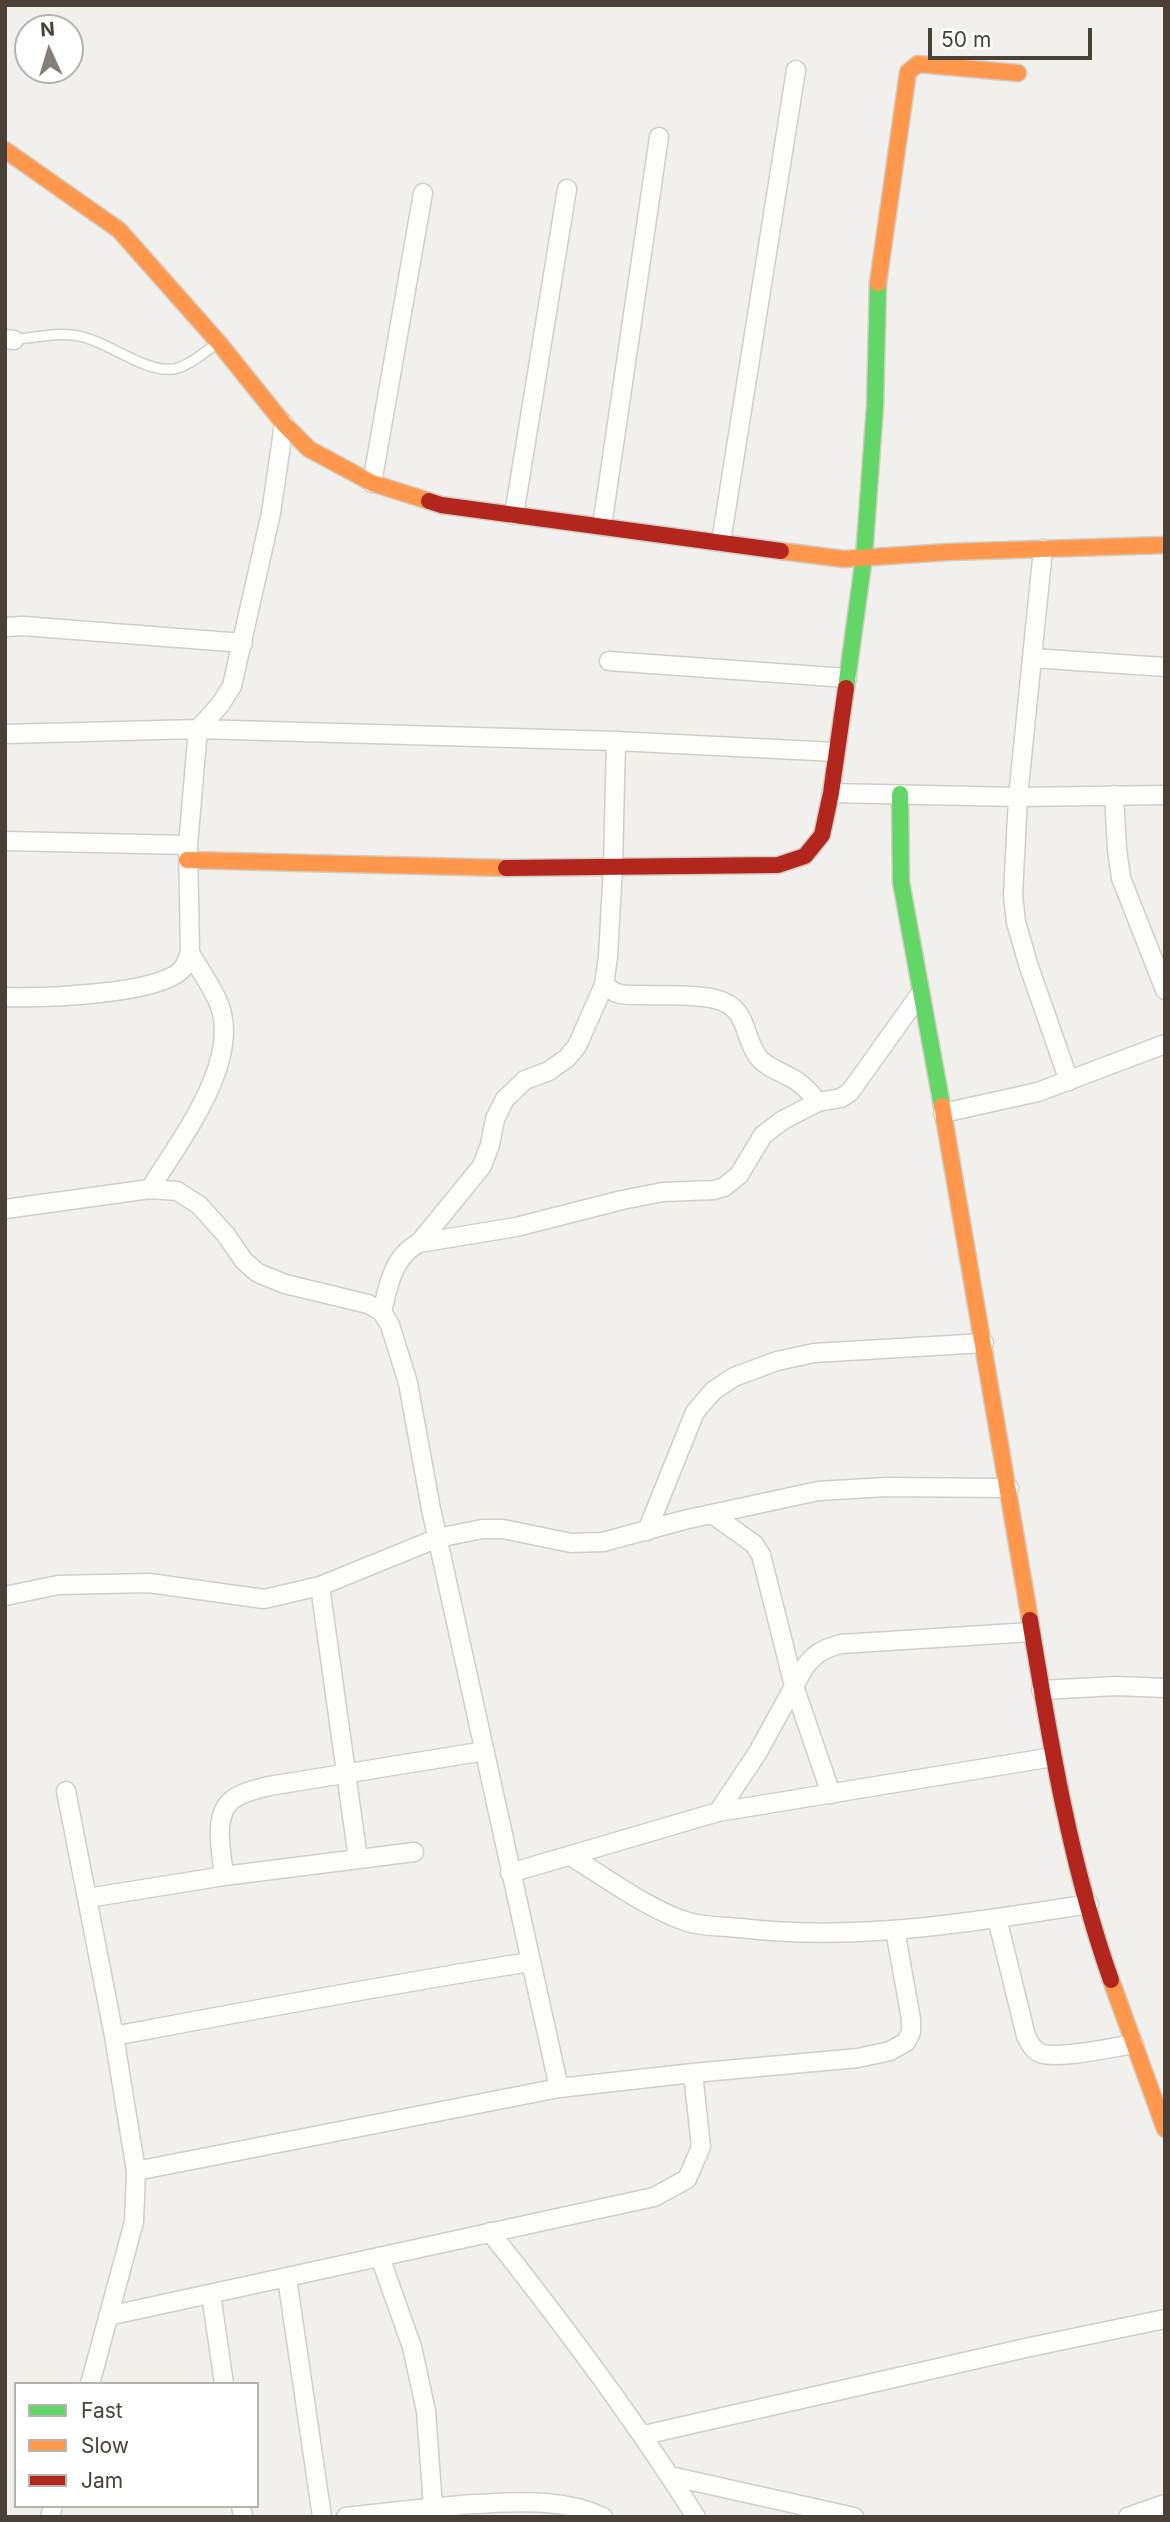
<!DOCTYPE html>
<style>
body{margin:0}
#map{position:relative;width:1170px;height:2522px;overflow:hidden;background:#f2f0ec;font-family:Inter,sans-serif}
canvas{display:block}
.frame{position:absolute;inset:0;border:7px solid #494137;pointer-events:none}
.legend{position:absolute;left:14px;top:2382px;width:245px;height:126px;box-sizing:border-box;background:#fff;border:2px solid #b6b3af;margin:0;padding:9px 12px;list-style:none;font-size:21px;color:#494137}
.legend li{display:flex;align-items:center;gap:14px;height:35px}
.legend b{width:35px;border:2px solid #b6b3af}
.north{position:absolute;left:14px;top:14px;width:70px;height:70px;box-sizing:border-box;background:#fff;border:2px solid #b6b3af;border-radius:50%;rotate:356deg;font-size:19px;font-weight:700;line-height:28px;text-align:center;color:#494137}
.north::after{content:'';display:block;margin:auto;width:24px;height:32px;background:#847e76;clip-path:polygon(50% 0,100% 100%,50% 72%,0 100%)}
.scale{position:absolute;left:928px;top:28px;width:164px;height:32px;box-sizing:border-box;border:4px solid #494137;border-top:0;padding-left:9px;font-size:21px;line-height:24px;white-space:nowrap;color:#494137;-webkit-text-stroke:5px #fff;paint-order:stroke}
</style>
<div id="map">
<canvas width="1170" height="2522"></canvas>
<div class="frame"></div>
<ul class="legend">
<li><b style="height:9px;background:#63d668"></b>Fast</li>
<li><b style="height:9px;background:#ff974d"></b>Slow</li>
<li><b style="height:9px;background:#b3261e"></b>Jam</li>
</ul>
<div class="north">N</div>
<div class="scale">50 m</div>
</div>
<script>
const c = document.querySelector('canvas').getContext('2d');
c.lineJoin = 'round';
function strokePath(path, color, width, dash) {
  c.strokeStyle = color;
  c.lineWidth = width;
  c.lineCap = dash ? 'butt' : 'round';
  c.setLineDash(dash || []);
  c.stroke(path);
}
const lane = new Path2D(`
 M 14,340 C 36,337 61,331 83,337 C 111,344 146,373 174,369 C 189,366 203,353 215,345`);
const street = new Path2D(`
 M 5,339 L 14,340
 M 372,483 L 423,193
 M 514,515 L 567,189
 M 602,526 L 659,137
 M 721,542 L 796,70
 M 1043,549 L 1018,797 L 1013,895 L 1016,922 L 1028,964 L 1069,1081
 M 5,627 L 23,626 L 243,643
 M 1032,658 L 1165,667
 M 609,661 L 847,678
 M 5,734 L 198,729 L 616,741 L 836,752
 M 831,793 L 1018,797 L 1165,795
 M 1114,795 L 1117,849 L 1121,878 L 1165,990
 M 5,841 L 188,845
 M 604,985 C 608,987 613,992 617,993 C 625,996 636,995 645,995 C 668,996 693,994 715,999 C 749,1007 742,1035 758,1057 C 766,1067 779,1071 790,1077 C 802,1083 810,1092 818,1102
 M 5,997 C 40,998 163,995 183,968 C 186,964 188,957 190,953 L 188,845 L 198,729 L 220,705 L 232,686 L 271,513 L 284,424
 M 943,1113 L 1038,1092 L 1165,1044
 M 150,1189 C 179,1141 242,1062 219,1004 C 212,986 199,969 190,953
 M 5,1209 L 150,1189 L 177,1191 L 199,1205 L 226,1235 L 244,1261 L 258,1273 L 285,1284 L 368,1304 L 382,1312 L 390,1325 L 408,1383 L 431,1509 L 559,2088
 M 419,1243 L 482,1166 L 490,1145 L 495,1119 L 505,1099 L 525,1080 L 549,1071 L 567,1058 L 577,1046 L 604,985 L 608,957 L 613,866 L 616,741
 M 382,1312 C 388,1286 393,1256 419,1243 L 516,1227 L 622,1200 L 663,1192 L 714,1190 L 724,1187 L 739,1175 L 763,1135 L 783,1120 L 818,1102 L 841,1098 L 850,1092 L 920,994
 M 712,1514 L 754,1544 L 761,1555 L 794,1686 L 831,1794
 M 647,1531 L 695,1412 L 713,1391 L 734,1377 L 777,1361 L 814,1353 L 984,1343
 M 320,1586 L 358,1859
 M 5,1596 L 58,1585 L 149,1583 L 264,1599 L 320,1586 L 438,1538 L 482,1529 L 503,1529 L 571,1543 L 603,1542 L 684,1520 L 818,1491 L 886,1487 L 1009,1488
 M 1041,1690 L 1117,1686 L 1165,1688
 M 66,1791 L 114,2036 L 136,2171 L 134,2222 L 90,2384
 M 718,1812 L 758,1752 L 804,1668 C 815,1653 823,1649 841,1644 L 1031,1632
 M 572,1857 C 605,1877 651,1911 688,1922 C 704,1927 724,1926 740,1928 C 857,1942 974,1922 1089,1904
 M 510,1873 L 718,1812 L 1053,1757
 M 224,1876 C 222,1854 212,1816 232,1800 C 242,1792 257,1789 269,1786 L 485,1751
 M 88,1898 L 224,1876 L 414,1852
 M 997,1918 L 1026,2036 C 1029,2042 1033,2050 1040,2053 C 1056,2060 1114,2047 1134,2044
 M 114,2036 C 253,2010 391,1984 530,1962
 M 136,2171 L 559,2088 L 693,2073 L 858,2058 L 890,2051 L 906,2042 L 911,2032 L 911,2019 L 895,1930
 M 490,2232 C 563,2324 633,2417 696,2517
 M 380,2257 L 412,2347 L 426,2411 L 433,2507
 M 287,2278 L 322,2517
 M 211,2294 L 224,2384
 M 108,2316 L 654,2197 L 687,2179 L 701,2147 L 693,2073
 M 644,2435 L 1030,2347 L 1165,2319
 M 670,2476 L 854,2517
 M 241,2506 L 243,2517
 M 50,2517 L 53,2506
 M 346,2517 C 389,2512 432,2507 475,2504 C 520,2502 562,2498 603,2517
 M 1128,2517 L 1165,2504`);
const fast = new Path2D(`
 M 846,688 L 864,557 L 875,406 L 878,283
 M 900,794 L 901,882 L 942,1106`);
const slow = new Path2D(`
 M 5,150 L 119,230 L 219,343 L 284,424 L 309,449 L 372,483 L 429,501
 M 878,283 L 908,72 L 918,64 L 1018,73
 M 781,551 L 844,559 L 948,552 L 1165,545
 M 187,860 L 506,868
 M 942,1106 L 1030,1620
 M 1111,1980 L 1165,2129`);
const jam = new Path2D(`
 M 429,501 L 441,505 L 781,551
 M 506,868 L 778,865 L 805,856 L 822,835 L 831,793 L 846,688
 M 1030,1620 C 1050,1741 1070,1864 1111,1980`);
strokePath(lane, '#d0cec9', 12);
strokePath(street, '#d0cec9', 21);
strokePath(fast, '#d2cdc3', 19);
strokePath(slow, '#d2cdc3', 19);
strokePath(jam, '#d2cdc3', 19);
strokePath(lane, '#fdfdfc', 9);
strokePath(street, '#fdfdfc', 18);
strokePath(fast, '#63d668', 16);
strokePath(slow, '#ff974d', 16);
strokePath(jam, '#b3261e', 16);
</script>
